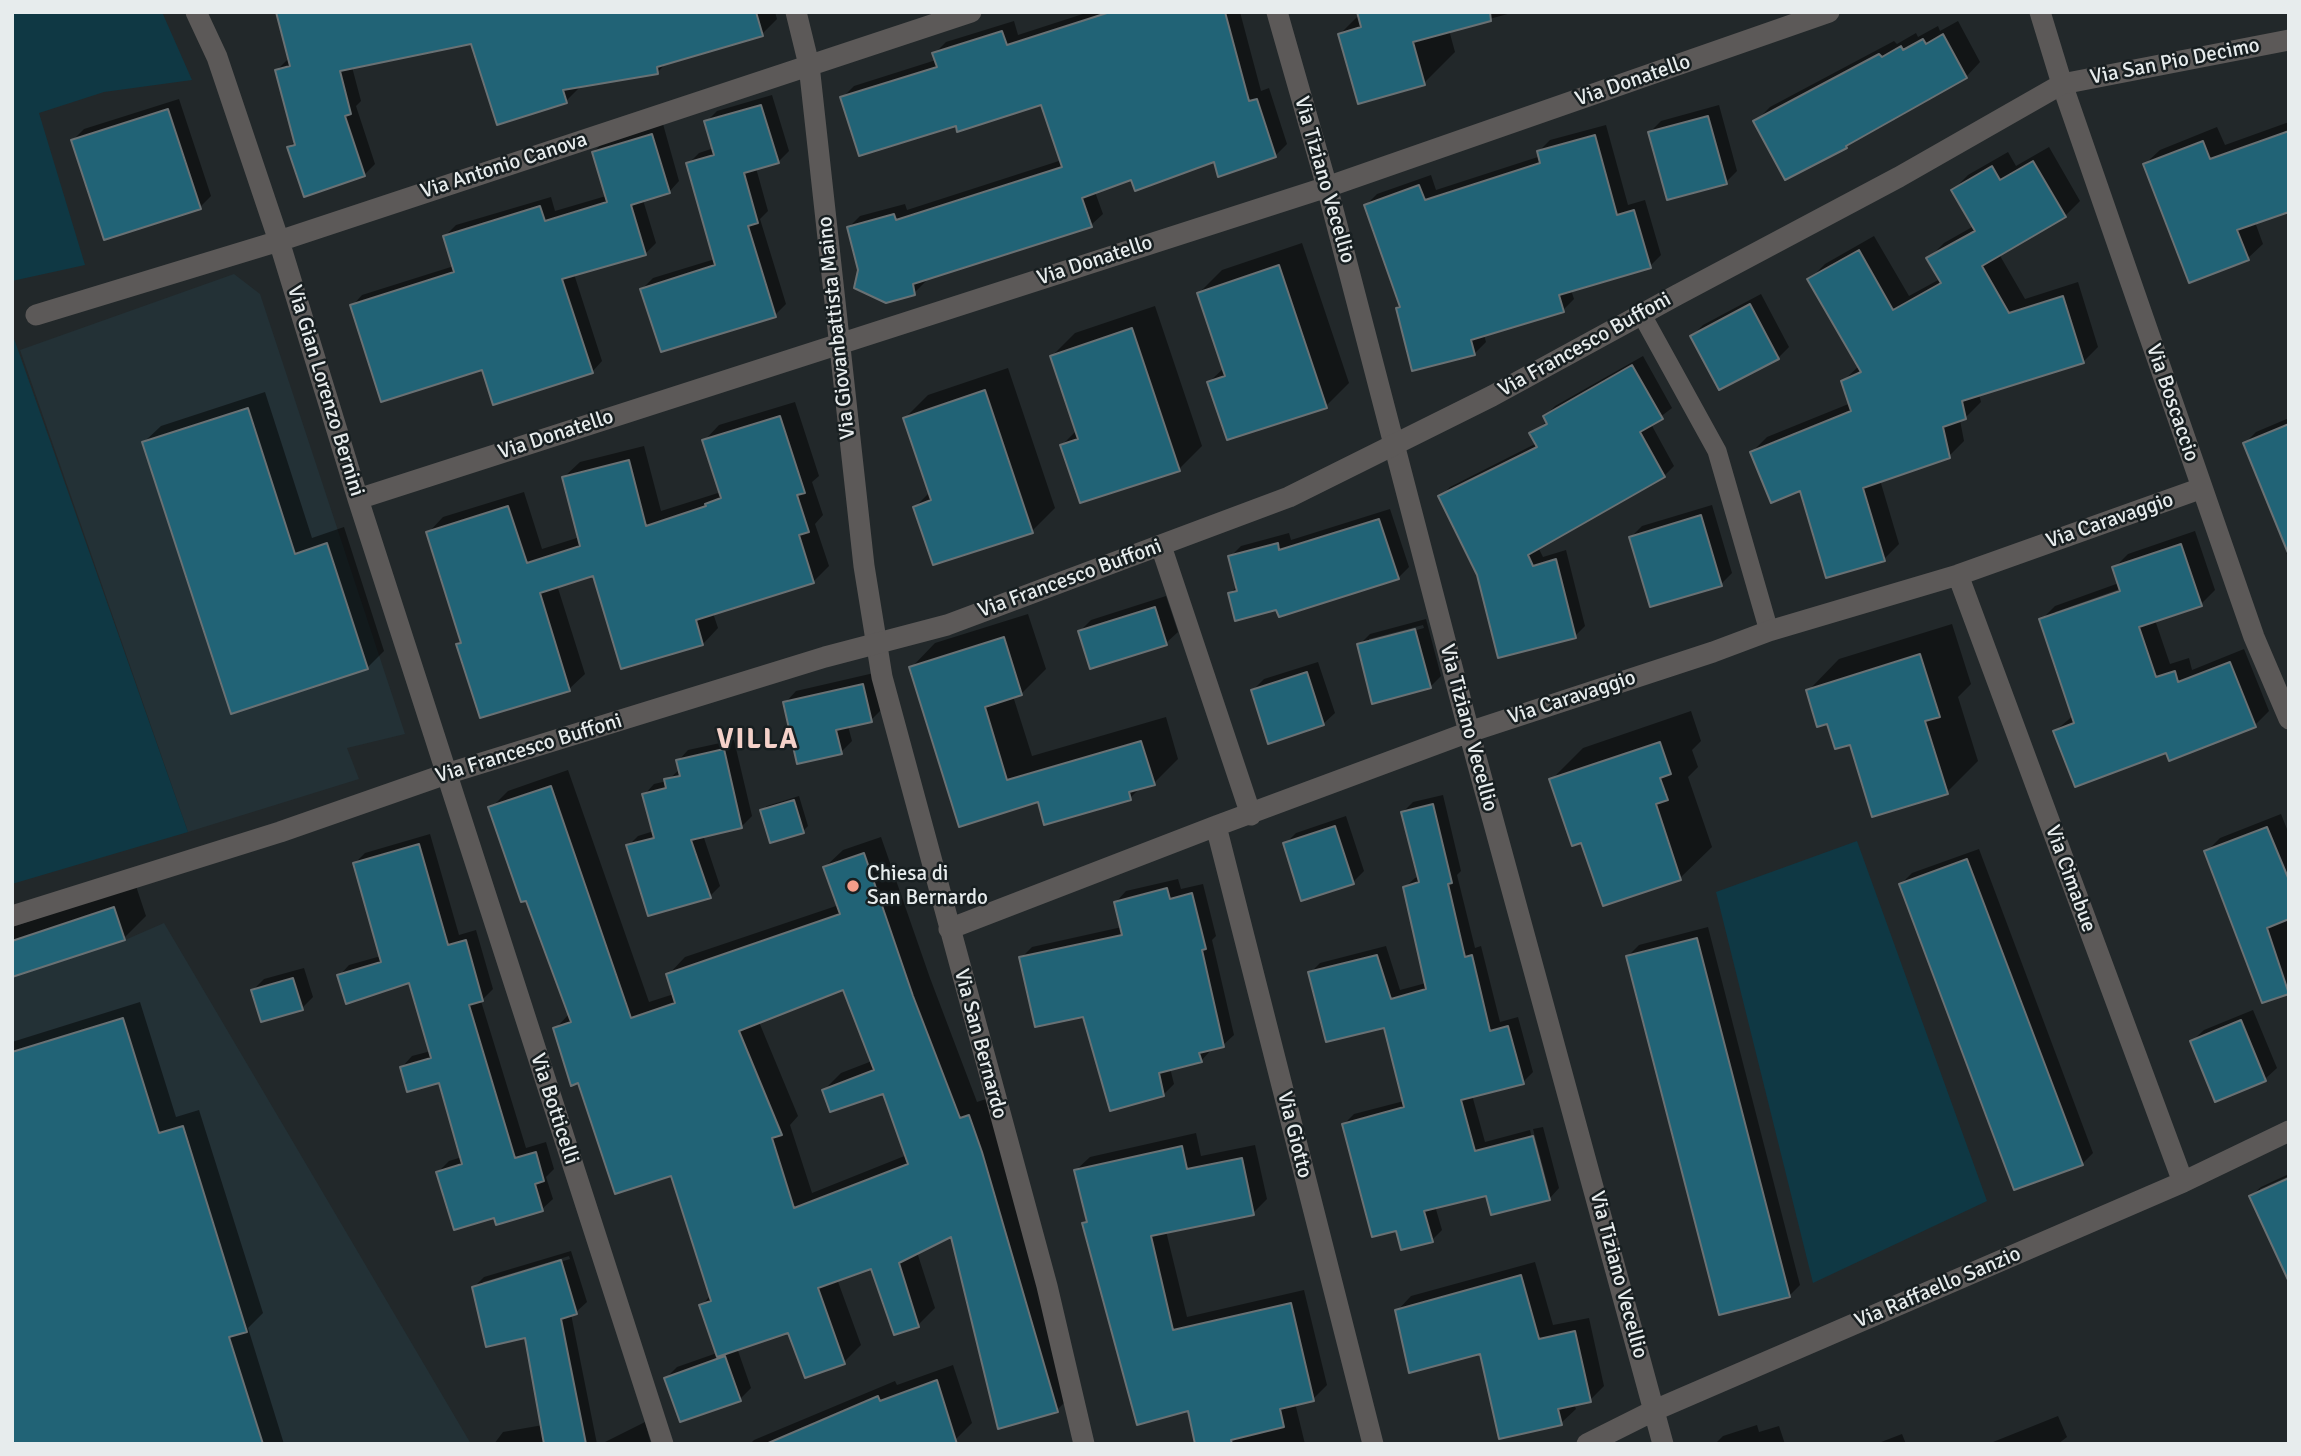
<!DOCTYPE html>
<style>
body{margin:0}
#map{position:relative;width:2301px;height:1456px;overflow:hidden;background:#22282a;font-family:Signika,sans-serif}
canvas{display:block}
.frame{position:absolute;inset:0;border:14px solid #e7eced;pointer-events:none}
</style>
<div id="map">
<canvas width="2301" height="1456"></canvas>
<div class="frame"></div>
</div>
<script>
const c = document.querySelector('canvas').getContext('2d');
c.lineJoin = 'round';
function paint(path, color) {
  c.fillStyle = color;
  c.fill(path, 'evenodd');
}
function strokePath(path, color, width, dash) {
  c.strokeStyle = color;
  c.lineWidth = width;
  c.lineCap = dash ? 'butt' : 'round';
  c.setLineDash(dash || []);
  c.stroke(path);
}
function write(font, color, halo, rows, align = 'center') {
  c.font = font + ' Signika,sans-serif';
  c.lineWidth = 5;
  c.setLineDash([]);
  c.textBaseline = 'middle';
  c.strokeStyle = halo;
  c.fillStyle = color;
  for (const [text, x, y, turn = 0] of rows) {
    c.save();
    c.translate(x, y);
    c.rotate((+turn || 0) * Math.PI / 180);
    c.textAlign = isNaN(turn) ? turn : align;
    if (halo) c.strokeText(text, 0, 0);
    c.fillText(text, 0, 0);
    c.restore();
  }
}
paint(new Path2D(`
 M 234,274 L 260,294 L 405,734 L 347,748 L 359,779 L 188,832 L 20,350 Z
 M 114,907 L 125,940 L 164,923 L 471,1444 L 12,1444 L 12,941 Z`), '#233136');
paint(new Path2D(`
 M 12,12 L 162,12 L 192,80 L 104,92 L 39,113 L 85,265 L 12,281 Z
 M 12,333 L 188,832 L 12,884 Z
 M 1857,841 L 1987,1201 L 1813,1283 L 1716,892 Z`), '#0f3844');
paint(new Path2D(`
 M 405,12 L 775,12 L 777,19 L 762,34 L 668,61 L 657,73 L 582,85 L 566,101 L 472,42 Z
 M 1089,12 L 1240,12 L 1261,91 L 1269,88 L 1287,144 L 1275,156 L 1215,160 L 1132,178 L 1095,192 L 1103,214 L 1091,225 L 925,278 L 926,281 L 914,293 L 860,270 L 849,227 L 860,216 L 905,204 L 907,210 L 1062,160 L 1042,103 L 957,124 L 842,98 L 854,86 L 936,60 L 934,54 L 946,42 L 1014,21 L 1018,35 Z
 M 1358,12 L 1515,12 L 1449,30 L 1455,52 L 1424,83 L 1340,34 L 1359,15 Z
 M 1958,21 L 1980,62 L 1966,77 L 1756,121 L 1770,107 L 1894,41 L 1897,44 L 1916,33 L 1918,37 L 1938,26 L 1940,31 Z
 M 288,59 L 352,67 L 361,101 L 356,106 L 375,164 L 364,175 L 289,147 L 295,141 L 277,70 Z
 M 772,95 L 789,151 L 778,162 L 756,168 L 768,211 L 760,219 L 786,304 L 775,315 L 642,289 L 653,278 L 715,259 L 688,164 L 699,153 L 714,148 L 706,122 L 717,111 Z
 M 179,99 L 211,196 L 200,207 L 73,140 L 84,129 Z
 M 1719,105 L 1737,171 L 1726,182 L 1650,132 L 1661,121 Z
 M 2289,122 L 2289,210 L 2255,222 L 2263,244 L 2248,258 L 2145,164 L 2160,150 L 2217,127 L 2225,145 Z
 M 663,124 L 679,181 L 669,192 L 643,200 L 656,243 L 645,254 L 574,274 L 602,361 L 592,372 L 483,367 L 352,306 L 362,295 L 454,266 L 445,236 L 456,225 L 551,197 L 555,211 L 606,196 L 593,152 L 604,142 Z
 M 1606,125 L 1628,205 L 1645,200 L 1661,255 L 1650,266 L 1571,290 L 1574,299 L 1563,310 L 1484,335 L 1486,342 L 1474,354 L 1398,309 L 1402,305 L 1366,205 L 1377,194 L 1431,175 L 1436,190 L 1541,156 L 1539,151 L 1550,140 Z
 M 2049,147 L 2080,201 L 2065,216 L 1999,254 L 2025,299 L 2078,282 L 2098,347 L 2083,362 L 1979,394 L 1981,402 L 1965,418 L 1960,420 L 1964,441 L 1949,456 L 1880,480 L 1899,544 L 1884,559 L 1801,489 L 1752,452 L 1767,437 L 1851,403 L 1843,381 L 1859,366 L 1810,279 L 1825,264 L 1874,236 L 1909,296 L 1940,279 L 1929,258 L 1944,243 L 1974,226 L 1953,190 L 1968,175 L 2008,152 L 2016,166 Z
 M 1302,243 L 1349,383 L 1326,406 L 1209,382 L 1224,368 L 1199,293 L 1222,270 Z
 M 1761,294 L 1789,347 L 1778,358 L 1692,336 L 1703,325 Z
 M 1155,306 L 1202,446 L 1179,469 L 1062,445 L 1077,430 L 1052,356 L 1075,333 Z
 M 1643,356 L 1672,408 L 1651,424 L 1674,466 L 1664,476 L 1538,547 L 1543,557 L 1566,550 L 1585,626 L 1575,636 L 1479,574 L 1440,497 L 1450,487 L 1537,443 L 1532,434 L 1547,421 L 1545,416 L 1555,406 Z
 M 1008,368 L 1055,508 L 1032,531 L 915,507 L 930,492 L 905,418 L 928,395 Z
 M 265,392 L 312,538 L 344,527 L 384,651 L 367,668 L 144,442 L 161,426 Z
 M 795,402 L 819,476 L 812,482 L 823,515 L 815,524 L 829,566 L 813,582 L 713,613 L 718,628 L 703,644 L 595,574 L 557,585 L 585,674 L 569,689 L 481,716 L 458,645 L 462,641 L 428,533 L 443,517 L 524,492 L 542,549 L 580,537 L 564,477 L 580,462 L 644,446 L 661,511 L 718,493 L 720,491 L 704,441 L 719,425 Z
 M 2289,418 L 2289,559 L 2286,552 L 2288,550 L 2245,443 L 2256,432 Z
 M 1712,505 L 1732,573 L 1721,584 L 1631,537 L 1642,526 Z
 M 1390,509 L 1409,567 L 1398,578 L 1230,594 L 1237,586 L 1230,557 L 1241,546 L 1289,533 L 1291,540 Z
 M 2195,531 L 2215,590 L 2201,604 L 2155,620 L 2170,664 L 2189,658 L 2192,670 L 2244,649 L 2269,711 L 2255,725 L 2167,751 L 2055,731 L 2074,715 L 2041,620 L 2055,606 L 2119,583 L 2114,568 L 2128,554 ZM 2128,586 L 2129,590 L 2055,615 L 2055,612 Z
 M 1166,596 L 1178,632 L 1166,643 L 1080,631 L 1091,620 Z
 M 1028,614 L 1046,669 L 1021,694 L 1013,696 L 1032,756 L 1166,717 L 1178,759 L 1154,783 L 1142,786 L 1130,798 L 1039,800 L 960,824 L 911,668 L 935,643 Z
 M 1426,619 L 1441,676 L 1430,687 L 1359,645 L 1370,634 ZM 1423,625 L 1424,628 L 1369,643 L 1369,639 Z
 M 1952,624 L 1971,684 L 1958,697 L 1978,761 L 1947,792 L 1851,743 L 1828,721 L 1808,691 L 1839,659 Z
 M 1318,662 L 1335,713 L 1323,724 L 1253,690 L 1264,679 Z
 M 874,673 L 882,709 L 871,720 L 848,726 L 852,741 L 841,752 L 785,703 L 796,691 Z
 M 1691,711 L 1701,741 L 1692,750 L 1698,767 L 1688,777 L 1712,847 L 1680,878 L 1583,841 L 1551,780 L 1583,748 Z
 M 734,740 L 752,816 L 741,827 L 703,835 L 720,886 L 710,896 L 628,846 L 638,836 L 654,831 L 644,795 L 654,784 L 667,781 L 680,769 L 678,761 L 688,750 Z
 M 568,770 L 649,1002 L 674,994 L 668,975 L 685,957 L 839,905 L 825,867 L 843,850 L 881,837 L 930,978 L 977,1102 L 986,1099 L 1074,1393 L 1057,1410 L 952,1235 L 917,1252 L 935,1308 L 918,1325 L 872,1267 L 837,1279 L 861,1345 L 844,1362 L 789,1331 L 737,1348 L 751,1388 L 740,1399 L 666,1378 L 677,1367 L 717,1353 L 701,1306 L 711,1295 L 672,1174 L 579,1081 L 555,1029 L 570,1013 L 491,808 L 508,791 ZM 844,988 L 872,1061 L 841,1073 L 824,1090 L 884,1092 L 907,1155 L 812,1193 L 790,1125 L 798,1116 L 759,1022 Z
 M 1443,795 L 1461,871 L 1457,875 L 1475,948 L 1481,946 L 1500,1022 L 1518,1017 L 1533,1072 L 1523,1082 L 1472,1095 L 1485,1142 L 1530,1130 L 1546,1194 L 1550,1194 L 1533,1129 L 1543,1127 L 1559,1188 L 1549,1199 L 1488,1194 L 1435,1206 L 1442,1230 L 1432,1240 L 1397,1229 L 1344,1124 L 1354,1114 L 1404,1101 L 1385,1025 L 1310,973 L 1320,963 L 1386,946 L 1400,990 L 1426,983 L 1404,888 L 1415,878 L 1420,876 L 1403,812 L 1413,802 Z
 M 799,796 L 808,826 L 803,831 L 762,811 L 767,806 Z
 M 2281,814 L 2289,834 L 2289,992 L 2263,1001 L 2206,852 L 2220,838 Z
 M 1346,816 L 1364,871 L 1353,882 L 1285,844 L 1296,833 Z
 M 430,834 L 459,935 L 476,930 L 493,989 L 481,1001 L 526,1148 L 546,1142 L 554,1169 L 546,1177 L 553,1199 L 542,1209 L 495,1215 L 438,1172 L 449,1161 L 462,1157 L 440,1081 L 402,1067 L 412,1056 L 431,1051 L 411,981 L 339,976 L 349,965 L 381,956 L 354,864 L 365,853 Z
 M 1979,849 L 2093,1153 L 2082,1164 L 1901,884 L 1912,873 Z
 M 1178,879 L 1181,889 L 1203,884 L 1216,936 L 1212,940 L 1234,1035 L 1223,1045 L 1211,1050 L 1201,1061 L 1170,1068 L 1174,1084 L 1163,1095 L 1084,1015 L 1021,958 L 1032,947 L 1122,927 L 1116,902 L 1126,891 Z
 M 136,886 L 146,916 L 124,938 L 12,975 L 12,927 Z
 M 1708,927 L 1800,1285 L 1789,1296 L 1628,956 L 1639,945 Z
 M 304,968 L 313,997 L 302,1008 L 253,990 L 264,979 Z
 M 140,1002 L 176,1117 L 199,1110 L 263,1313 L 248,1328 L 284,1444 L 12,1444 L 12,1042 Z
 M 2253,1010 L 2277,1068 L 2265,1079 L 2216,1100 L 2192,1041 L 2204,1030 Z
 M 1196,1133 L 1201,1156 L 1255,1145 L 1267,1199 L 1253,1213 L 1166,1231 L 1187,1317 L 1304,1290 L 1327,1385 L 1313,1399 L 1295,1403 L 1305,1444 L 1197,1444 L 1189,1409 L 1084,1224 L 1089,1220 L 1076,1170 L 1090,1157 Z
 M 2289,1174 L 2289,1176 L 2260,1189 L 2260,1193 L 2251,1196 L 2261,1187 Z
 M 571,1251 L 587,1302 L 576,1312 L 571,1314 L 597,1444 L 494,1444 L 503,1432 L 543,1425 L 526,1336 L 474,1287 L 484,1277 ZM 569,1256 L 570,1259 L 483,1285 L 483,1282 Z
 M 1535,1262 L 1553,1325 L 1589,1318 L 1604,1386 L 1590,1400 L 1574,1404 L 1576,1409 L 1561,1423 L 1481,1351 L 1397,1311 L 1411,1296 Z
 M 953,1365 L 972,1423 L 955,1440 L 943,1444 L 750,1444 L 754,1440 L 895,1381 L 897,1385 Z
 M 2058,1416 L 2067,1437 L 2058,1444 L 1988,1444 Z
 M 645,1422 L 651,1444 L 601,1444 Z
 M 1757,1425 L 1759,1432 L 1779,1426 L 1785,1444 L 1715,1444 L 1723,1436 Z
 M 1902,1434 L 1906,1444 L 1876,1444 Z`), '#0007');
const building = new Path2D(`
 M 276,12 L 756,12 L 763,36 L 657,67 L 658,74 L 563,90 L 567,103 L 497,125 L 471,44 L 340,71 L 351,114 L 345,116 L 365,176 L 304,197 L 287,147 L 295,145 L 275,70 L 290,66 Z
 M 1110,12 L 1225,12 L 1249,101 L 1257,99 L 1276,157 L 1218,177 L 1214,162 L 1135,191 L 1131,180 L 1082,198 L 1092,227 L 913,284 L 915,295 L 886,303 L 854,288 L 858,270 L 847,227 L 894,214 L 896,220 L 1062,167 L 1041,105 L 957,132 L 956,126 L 859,156 L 840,97 L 937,67 L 932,53 L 1002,31 L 1007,45 Z
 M 1357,12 L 1490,12 L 1491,21 L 1413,42 L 1425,85 L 1358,104 L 1338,34 L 1361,27 Z
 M 1943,34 L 1967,78 L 1846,146 L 1847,148 L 1785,180 L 1753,121 L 1879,54 L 1882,57 L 1901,46 L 1903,50 L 1923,39 L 1926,44 Z
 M 761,105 L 779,163 L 744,173 L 758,223 L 748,226 L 776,317 L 661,352 L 640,289 L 715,265 L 686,163 L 714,155 L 704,121 Z
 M 168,109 L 201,209 L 104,240 L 71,140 Z
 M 1708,116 L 1727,184 L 1667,200 L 1648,132 Z
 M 2289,131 L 2289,212 L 2237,230 L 2249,260 L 2189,283 L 2143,164 L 2203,141 L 2210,159 Z
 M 652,134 L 670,193 L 631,205 L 646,255 L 562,279 L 593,373 L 493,405 L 482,370 L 381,402 L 350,305 L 454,272 L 443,236 L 540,206 L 545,221 L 607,202 L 592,152 Z
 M 1595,135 L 1617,215 L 1634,210 L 1651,268 L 1559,295 L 1564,312 L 1471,340 L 1475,355 L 1412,371 L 1396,308 L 1400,307 L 1364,205 L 1419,185 L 1425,200 L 1540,163 L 1537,151 Z
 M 2033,161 L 2066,217 L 1982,266 L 2009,313 L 2063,296 L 2084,363 L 1962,401 L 1966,419 L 1943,427 L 1950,458 L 1863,488 L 1885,561 L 1826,578 L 1800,491 L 1771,503 L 1750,452 L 1851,411 L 1841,381 L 1861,372 L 1807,279 L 1859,250 L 1893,310 L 1941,283 L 1926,258 L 1975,231 L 1951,190 L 1992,166 L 2000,180 Z
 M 1279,265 L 1327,408 L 1227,440 L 1207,382 L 1225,376 L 1197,293 Z
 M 1750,304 L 1779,359 L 1719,390 L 1690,336 Z
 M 1132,328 L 1180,471 L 1080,503 L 1060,445 L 1078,439 L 1050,356 Z
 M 1632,365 L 1663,419 L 1640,432 L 1665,477 L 1528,555 L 1533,566 L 1556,559 L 1576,638 L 1498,658 L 1477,575 L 1438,496 L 1537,447 L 1529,433 L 1547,424 L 1543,416 Z
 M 985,390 L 1033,533 L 933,565 L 913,507 L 931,500 L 903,418 Z
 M 248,408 L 295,554 L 327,543 L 368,669 L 231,714 L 142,442 Z
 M 780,416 L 805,493 L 797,495 L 809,532 L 799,535 L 814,583 L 696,620 L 703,645 L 621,669 L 593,576 L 540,593 L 570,691 L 480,718 L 456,644 L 461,643 L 426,532 L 508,506 L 527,563 L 580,546 L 562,477 L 629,460 L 646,526 L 706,506 L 705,504 L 721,498 L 702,440 Z
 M 2289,424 L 2289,553 L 2288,553 L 2243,443 Z
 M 1701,515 L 1722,586 L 1650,607 L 1629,537 Z
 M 1379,519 L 1399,579 L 1279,617 L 1276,610 L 1235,621 L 1228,593 L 1237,591 L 1228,556 L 1278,543 L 1279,550 Z
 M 2181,544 L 2202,606 L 2139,627 L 2156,677 L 2175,671 L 2178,682 L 2230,662 L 2256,727 L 2169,761 L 2166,753 L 2075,787 L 2053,731 L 2074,723 L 2039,619 L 2120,591 L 2112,567 Z
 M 1155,607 L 1167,645 L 1090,669 L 1078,631 Z
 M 1415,629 L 1431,688 L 1372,704 L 1357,644 Z
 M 1004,637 L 1022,695 L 985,707 L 1007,780 L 1141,741 L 1155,785 L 1129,792 L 1131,800 L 1044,825 L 1038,802 L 959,827 L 909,667 Z
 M 1920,654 L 1940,717 L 1925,721 L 1948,794 L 1872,817 L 1850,745 L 1835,749 L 1827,724 L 1817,727 L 1806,690 Z
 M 1307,672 L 1324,725 L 1268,744 L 1251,690 Z
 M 863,684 L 872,722 L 836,730 L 842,754 L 797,764 L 783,702 Z
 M 1660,742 L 1671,774 L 1660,778 L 1668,800 L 1656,804 L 1681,880 L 1603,906 L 1581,843 L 1572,846 L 1549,779 Z
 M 724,749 L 742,828 L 691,840 L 711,898 L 648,916 L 626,845 L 654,838 L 642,794 L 666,788 L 664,779 L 680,776 L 676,760 Z
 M 551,786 L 631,1018 L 675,1003 L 666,974 L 840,914 L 823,867 L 864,853 L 913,996 L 960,1118 L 969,1115 L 982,1152 L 1058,1412 L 998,1429 L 951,1237 L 899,1263 L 919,1327 L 894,1335 L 871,1269 L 818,1288 L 845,1364 L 805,1378 L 788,1333 L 717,1357 L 699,1305 L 711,1301 L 671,1176 L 615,1194 L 578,1083 L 571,1086 L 553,1028 L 571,1022 L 526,901 L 521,902 L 488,807 ZM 843,990 L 874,1070 L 822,1090 L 830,1112 L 883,1094 L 908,1164 L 794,1208 L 772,1138 L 782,1135 L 739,1031 Z
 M 794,800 L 804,833 L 770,843 L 760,810 Z
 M 1433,804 L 1452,883 L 1448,884 L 1465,957 L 1472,955 L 1490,1031 L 1508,1026 L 1524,1084 L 1461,1100 L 1475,1151 L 1533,1136 L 1550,1200 L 1491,1215 L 1486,1196 L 1424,1211 L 1433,1242 L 1401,1250 L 1396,1231 L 1372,1237 L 1342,1124 L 1404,1107 L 1384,1028 L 1326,1042 L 1308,972 L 1377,955 L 1391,999 L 1426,989 L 1403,887 L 1419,882 L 1401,812 Z
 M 1335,826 L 1354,884 L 1301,901 L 1283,843 Z
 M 2267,827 L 2289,880 L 2289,919 L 2267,928 L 2289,994 L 2262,1003 L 2204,851 Z
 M 419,844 L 448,945 L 466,940 L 483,1001 L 469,1005 L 515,1158 L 536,1152 L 544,1181 L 535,1184 L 543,1211 L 496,1225 L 494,1218 L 454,1230 L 436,1172 L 462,1164 L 439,1083 L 407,1092 L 400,1067 L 431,1058 L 409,983 L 346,1004 L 337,975 L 381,962 L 353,863 Z
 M 1967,859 L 2083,1165 L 2014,1190 L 1899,884 Z
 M 1167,888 L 1170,899 L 1192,893 L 1206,949 L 1202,950 L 1224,1047 L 1199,1053 L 1202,1062 L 1159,1073 L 1164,1096 L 1110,1111 L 1083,1017 L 1035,1027 L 1019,957 L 1122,935 L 1114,902 Z
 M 114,907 L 125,940 L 12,977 L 12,941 Z
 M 1697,938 L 1790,1297 L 1719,1315 L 1626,956 Z
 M 293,978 L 303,1010 L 261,1022 L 251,990 Z
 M 123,1018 L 159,1133 L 183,1126 L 247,1332 L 229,1337 L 263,1444 L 12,1444 L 12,1052 Z
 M 2241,1020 L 2266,1081 L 2215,1102 L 2190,1041 Z
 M 1182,1146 L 1187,1169 L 1242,1158 L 1254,1215 L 1151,1236 L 1173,1330 L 1291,1303 L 1314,1401 L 1280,1409 L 1284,1427 L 1231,1440 L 1232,1444 L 1195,1444 L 1188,1411 L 1137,1425 L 1082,1223 L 1087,1222 L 1074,1170 Z
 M 2289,1178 L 2289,1282 L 2249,1196 Z
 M 561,1260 L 577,1314 L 561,1319 L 586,1444 L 544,1444 L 525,1338 L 486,1347 L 472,1287 Z
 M 1521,1275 L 1539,1339 L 1575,1331 L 1591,1402 L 1558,1409 L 1562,1425 L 1499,1439 L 1480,1354 L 1409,1373 L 1395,1310 Z
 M 725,1356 L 741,1401 L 680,1422 L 664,1378 Z
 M 937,1380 L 957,1444 L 766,1444 L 878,1396 L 880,1401 Z`);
paint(building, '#216376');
strokePath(building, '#697174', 2);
strokePath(new Path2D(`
 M 1642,315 L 1717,451 L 1769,631`), '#5c5958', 19);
strokePath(new Path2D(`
 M 196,12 L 217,57 L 279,241 L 358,499 L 663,1444
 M 796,12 L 809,65 L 864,566 L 882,677 L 1047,1286 L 1084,1444
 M 1277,12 L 1327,187 L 1469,732 L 1663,1444
 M 2062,84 L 2254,637 L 2289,719
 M 36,315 L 279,241 L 971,12
 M 358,499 L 1327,187 L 1829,12
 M 1161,546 L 1251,815
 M 1958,575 L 2183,1182
 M 1216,826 L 1373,1444
 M 949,929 L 1216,826 L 1469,732 L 1713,652 L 1769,631 L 1958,575 L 2202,488
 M 1587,1444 L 1655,1410 L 2183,1182 L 2289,1131`), '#5c5958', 21);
strokePath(new Path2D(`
 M 2040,12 L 2062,84
 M 12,916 L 280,832 L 446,774 L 825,657 L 947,625 L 1289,497 L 1492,396 L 1677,295 L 1899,177 L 2062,84 L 2289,40`), '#5c5958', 21);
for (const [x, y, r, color] of [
 [853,886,7,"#f49e8a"]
]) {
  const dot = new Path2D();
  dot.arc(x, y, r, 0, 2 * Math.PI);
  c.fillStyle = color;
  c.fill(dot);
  strokePath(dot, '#181f21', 2.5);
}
write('21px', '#e7eced', '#181f21', [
 ["Via San Pio Decimo",2175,62,-11],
 ["Via Donatello",1633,81,-19],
 ["Via Antonio Canova",504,166,-18],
 ["Via Tiziano Vecellio",1324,180,74],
 ["Via Donatello",1095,261,-18],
 ["Via Giovanbattista Maino",837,328,-96],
 ["Via Francesco Buffoni",1585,345,-29],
 ["Via Gian Lorenzo Bernini",325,391,73],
 ["Via Boscaccio",2172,403,71],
 ["Via Donatello",556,435,-18],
 ["Via Caravaggio",2110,521,-19],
 ["Via Francesco Buffoni",1070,579,-20],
 ["Via Caravaggio",1572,698,-18],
 ["Via Tiziano Vecellio",1468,728,75],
 ["Via Francesco Buffoni",529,749,-17],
 ["Via Cimabue",2070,879,70],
 ["Via San Bernardo",980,1044,75],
 ["Via Botticelli",554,1109,72],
 ["Via Giotto",1294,1135,76],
 ["Via Tiziano Vecellio",1618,1275,75],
 ["Via Raffaello Sanzio",1938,1288,-23]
]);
write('21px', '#e7eced', '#181f21', [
 ["Chiesa di",867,874],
 ["San Bernardo",867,898]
], 'left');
c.letterSpacing = '2px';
write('bold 28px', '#f4d1c9', '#181f21', [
 ["VILLA",758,741]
]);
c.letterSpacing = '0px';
</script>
